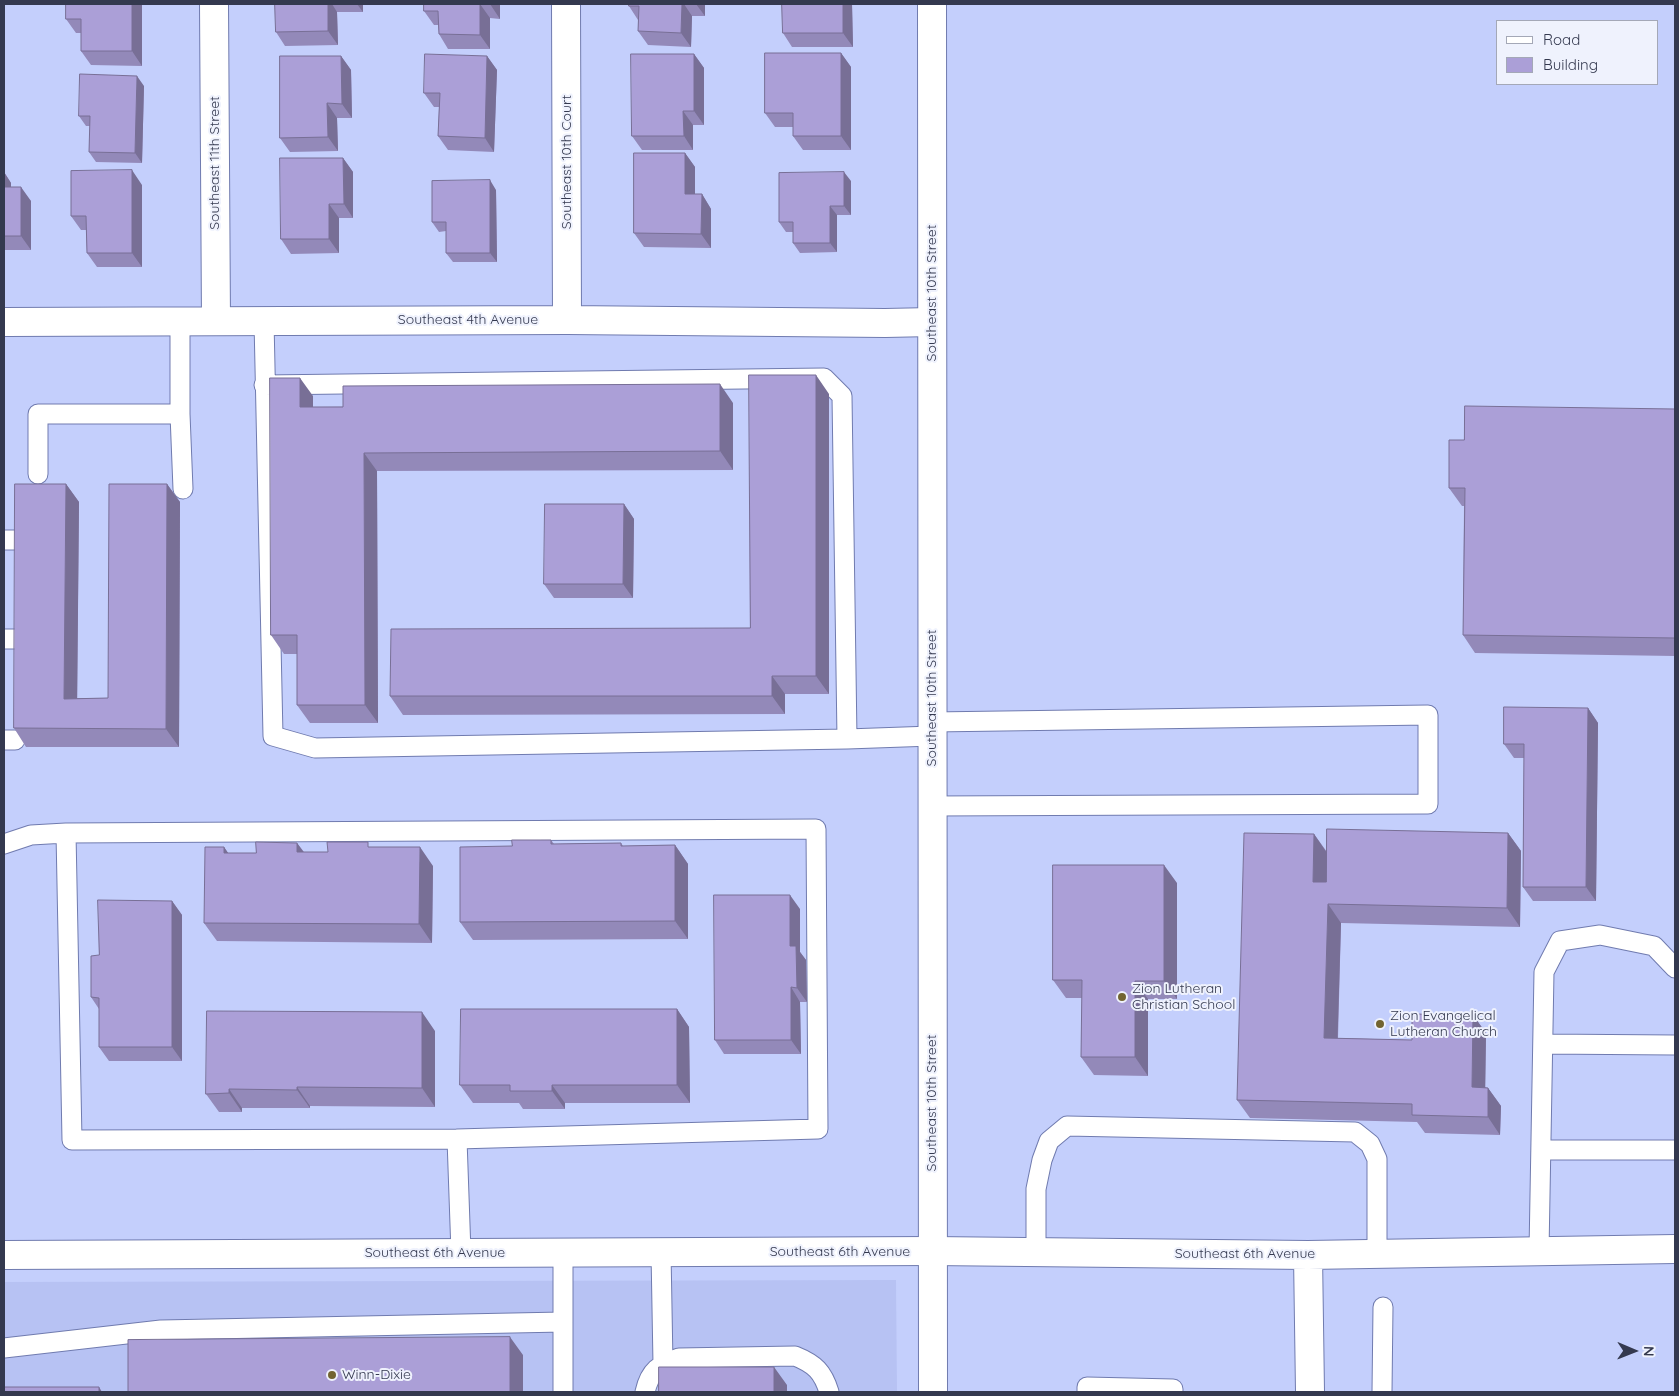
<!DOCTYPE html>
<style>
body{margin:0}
#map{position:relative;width:1679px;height:1396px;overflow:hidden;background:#c4cffc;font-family:Quicksand,sans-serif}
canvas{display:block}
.frame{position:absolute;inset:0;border:5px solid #34394f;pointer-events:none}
.legend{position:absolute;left:1496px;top:20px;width:162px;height:65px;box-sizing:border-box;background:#eff2fd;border:1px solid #a4a8b7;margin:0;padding:6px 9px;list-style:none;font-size:15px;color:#34394f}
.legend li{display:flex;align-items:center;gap:10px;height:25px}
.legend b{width:25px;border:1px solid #a4a8b7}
.north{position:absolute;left:1609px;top:1326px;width:50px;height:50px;-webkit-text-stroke:4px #eff2fd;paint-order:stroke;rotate:91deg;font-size:14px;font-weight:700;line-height:20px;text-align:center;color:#34394f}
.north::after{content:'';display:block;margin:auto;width:18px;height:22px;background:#34394f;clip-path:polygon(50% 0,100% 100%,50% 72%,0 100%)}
</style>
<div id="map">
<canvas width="1679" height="1396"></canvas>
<div class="frame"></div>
<ul class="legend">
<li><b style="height:6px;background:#fff"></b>Road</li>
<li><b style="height:14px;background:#ab9fd7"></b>Building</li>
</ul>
<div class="north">N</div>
</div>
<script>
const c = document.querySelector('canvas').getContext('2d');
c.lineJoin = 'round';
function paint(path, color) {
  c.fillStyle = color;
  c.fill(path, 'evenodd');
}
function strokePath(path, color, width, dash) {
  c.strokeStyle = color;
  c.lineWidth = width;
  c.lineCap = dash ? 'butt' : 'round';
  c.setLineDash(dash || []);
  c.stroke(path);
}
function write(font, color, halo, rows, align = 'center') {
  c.font = font + ' Quicksand,sans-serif';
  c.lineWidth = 4;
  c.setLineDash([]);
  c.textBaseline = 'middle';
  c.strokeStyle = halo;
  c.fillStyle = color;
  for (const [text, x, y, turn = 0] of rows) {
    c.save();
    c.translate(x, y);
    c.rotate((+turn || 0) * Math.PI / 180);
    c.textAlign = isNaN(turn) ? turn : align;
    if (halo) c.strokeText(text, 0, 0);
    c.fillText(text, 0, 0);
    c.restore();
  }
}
paint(new Path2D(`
 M 896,1280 L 897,1392 L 4,1392 L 4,1282 Z`), '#b7c2f3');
const service = new Path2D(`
 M 180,321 L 180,414 L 183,489
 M 264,321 L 273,736 L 315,748 L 847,739 L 842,396 L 824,378 L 264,385
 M 38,474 L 38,414 L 180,414
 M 4,540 L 17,540
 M 4,639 L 15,639
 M 847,739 L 932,736
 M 4,740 L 15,740
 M 932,806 L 1428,804 L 1428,715 L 932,722
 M 4,844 L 31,835 L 66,833
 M 1543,1044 L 1675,1045
 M 457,1139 L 818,1129 L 816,829 L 66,833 L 72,1140 L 457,1139 L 461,1253
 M 1541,1150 L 1675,1150
 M 1539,1251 L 1544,972 L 1560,941 L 1600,935 L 1654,946 L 1675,968
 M 661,1252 L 663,1364
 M 1036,1252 L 1036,1189 L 1042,1160 L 1049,1141 L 1067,1126 L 1355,1132 L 1370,1144 L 1377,1159 L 1377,1254
 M 563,1253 L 563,1392
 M 4,1348 L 161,1330 L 563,1322
 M 645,1392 C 650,1370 659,1365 679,1358 L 795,1356 C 815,1364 823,1372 829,1392
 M 1087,1392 L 1087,1387 L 1173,1389 L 1173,1392
 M 1382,1392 L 1383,1307`);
const minor = new Path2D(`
 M 214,4 L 216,321
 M 566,4 L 567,320
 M 4,322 L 567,320 L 885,323 L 932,322
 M 4,1255 L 932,1251 L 1308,1255 L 1675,1249
 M 1308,1255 L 1310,1392`);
const primary = new Path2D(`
 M 932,4 L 933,1392`);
strokePath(service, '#707baf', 21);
strokePath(minor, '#707baf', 30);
strokePath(primary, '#707baf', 30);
strokePath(service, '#fff', 19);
strokePath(minor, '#fff', 28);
strokePath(primary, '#fff', 28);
paint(new Path2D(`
 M 66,4 L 142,4 L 142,66 L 91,65 L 81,51 L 81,33 L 76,33 L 66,19 Z
 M 275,4 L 363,4 L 363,12 L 337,12 L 338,45 L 285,46 L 276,32 Z
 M 424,4 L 500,4 L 500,19 L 490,18 L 490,49 L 448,49 L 439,34 L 438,25 L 434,25 L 424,11 Z
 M 629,4 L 705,4 L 705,16 L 692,16 L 691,47 L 648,45 L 638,31 L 638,20 L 629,6 Z
 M 782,4 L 852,4 L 853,47 L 792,47 L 783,33 Z
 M 841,53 L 851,67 L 851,150 L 803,150 L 793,136 L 793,127 L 775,127 L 765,113 Z
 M 694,54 L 704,68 L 704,125 L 693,125 L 693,150 L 642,150 L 632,136 Z
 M 341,56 L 351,70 L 352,118 L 337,118 L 338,151 L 290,152 L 280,138 Z
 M 487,56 L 497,70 L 494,152 L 448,150 L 438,136 L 439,107 L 434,107 L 424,93 Z
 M 144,86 L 142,163 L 96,162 L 89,152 L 90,126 L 86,126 L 79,116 Z
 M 685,153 L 695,167 L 695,194 L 702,194 L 711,209 L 711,248 L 644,247 L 634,233 Z
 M 343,158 L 353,172 L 353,218 L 339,218 L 339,253 L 291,254 L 281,239 Z
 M 4,172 L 11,183 L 11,187 L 31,201 L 31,250 L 4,250 Z
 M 851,181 L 851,215 L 837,215 L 837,252 L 800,253 L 793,243 L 793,232 L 786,232 L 779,222 Z
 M 142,185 L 142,267 L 97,267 L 87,253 L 86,230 L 81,230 L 71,216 Z
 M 496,190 L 497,262 L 453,262 L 446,253 L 446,231 L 439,232 L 432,222 Z
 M 829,394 L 829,694 L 785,694 L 785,714 L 403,715 L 390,696 L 750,628 Z
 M 313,396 L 313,407 L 733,403 L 733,470 L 377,471 L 378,723 L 310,723 L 297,705 L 297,654 L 284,654 L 271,635 Z
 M 1675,409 L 1675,656 L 1475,653 L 1463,635 L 1464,506 L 1462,506 L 1449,488 L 1464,440 Z
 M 66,484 L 79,502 L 77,698 L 108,698 L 167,484 L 180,502 L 179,747 L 26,747 L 14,728 Z
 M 624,504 L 634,519 L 633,598 L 554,598 L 544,584 Z
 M 1588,708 L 1598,723 L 1596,901 L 1533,901 L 1523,887 L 1524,758 L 1514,758 L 1504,744 Z
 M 1508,833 L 1521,851 L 1520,927 L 1341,923 L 1338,1038 L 1412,1040 L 1473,1015 L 1486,1033 L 1485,1087 L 1488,1088 L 1501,1106 L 1500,1135 L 1425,1133 L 1417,1122 L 1250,1118 L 1237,1100 L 1314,834 L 1327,852 Z
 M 551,840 L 554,844 L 621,843 L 623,846 L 675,845 L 688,864 L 688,939 L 473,940 L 460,922 Z
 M 297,843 L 304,852 L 328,852 L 371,847 L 433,866 L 432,943 L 217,941 L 204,923 L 224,847 L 228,853 L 256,853 Z
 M 1177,883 L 1177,999 L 1148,999 L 1148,1076 L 1094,1075 L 1081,1057 L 1082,998 L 1066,998 L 1053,980 Z
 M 172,901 L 182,915 L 182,1061 L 109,1061 L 99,1047 L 99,1009 L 91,997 L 99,955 Z
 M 800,909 L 800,952 L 806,960 L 807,1002 L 800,1002 L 801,1054 L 724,1054 L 715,1040 Z
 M 677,1009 L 689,1027 L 690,1103 L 565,1103 L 565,1109 L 523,1109 L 519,1103 L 473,1103 L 460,1085 Z
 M 435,1031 L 435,1107 L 310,1106 L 310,1108 L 242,1108 L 242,1112 L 219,1112 L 206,1094 Z`), '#9389b9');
paint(new Path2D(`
 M 132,4 L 142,4 L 142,66 L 132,51 Z
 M 328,4 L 332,4 L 337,12 L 338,45 L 328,31 Z
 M 357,4 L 363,4 L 363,12 Z
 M 480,4 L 490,18 L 490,49 L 480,35 Z
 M 490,4 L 500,4 L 500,19 Z
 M 682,4 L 684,4 L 692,16 L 691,47 L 681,33 Z
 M 696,4 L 705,4 L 705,16 Z
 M 843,4 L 852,4 L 853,47 L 843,33 Z
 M 841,53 L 851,67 L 851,150 L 841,136 Z
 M 694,54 L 704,68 L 704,125 L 694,111 Z
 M 341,56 L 351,70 L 352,118 L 342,104 Z
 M 487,56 L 497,70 L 494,152 L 485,138 Z
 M 137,76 L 144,86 L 142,163 L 135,153 Z
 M 327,103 L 337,118 L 338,151 L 328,137 Z
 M 683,111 L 693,125 L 693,150 L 684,136 Z
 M 685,153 L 695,167 L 695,208 L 685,194 Z
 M 343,158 L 353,172 L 353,218 L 344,204 Z
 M 132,170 L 142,185 L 142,267 L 132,253 Z
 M 4,172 L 11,183 L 11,201 L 4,191 Z
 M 844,172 L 851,181 L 851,215 L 844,206 Z
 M 490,180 L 496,190 L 497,262 L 490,253 Z
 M 21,187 L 31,201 L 31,250 L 21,236 Z
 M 702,194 L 711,209 L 711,248 L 701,234 Z
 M 329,204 L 339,218 L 339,253 L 329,239 Z
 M 830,206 L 837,215 L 837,252 L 830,243 Z
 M 816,375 L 829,394 L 829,694 L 816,676 Z
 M 300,378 L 313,396 L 313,425 L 300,407 Z
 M 720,384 L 733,403 L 733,470 L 720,451 Z
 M 364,453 L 377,471 L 378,723 L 365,705 Z
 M 66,484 L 79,502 L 77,717 L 64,699 Z
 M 167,484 L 180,502 L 179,747 L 166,729 Z
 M 624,504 L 634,519 L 633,598 L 623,584 Z
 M 772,676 L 785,694 L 785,714 L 772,696 Z
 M 1588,708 L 1598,723 L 1596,901 L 1586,887 Z
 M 1508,833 L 1521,851 L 1520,927 L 1507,908 Z
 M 1314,834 L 1327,853 L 1326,900 L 1313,882 Z
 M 297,843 L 310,861 L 297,852 Z
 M 675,845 L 688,864 L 688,939 L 675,921 Z
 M 224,847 L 237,866 L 224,853 Z
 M 420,847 L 433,866 L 432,943 L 419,924 Z
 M 1164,865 L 1177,883 L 1177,999 L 1164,981 Z
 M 790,895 L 800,909 L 800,952 L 806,960 L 807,1002 L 797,988 L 790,946 Z
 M 172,901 L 182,915 L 182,1061 L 172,1047 Z
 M 1328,904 L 1341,923 L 1337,1056 L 1324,1038 Z
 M 1135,981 L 1148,999 L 1148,1076 L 1135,1057 Z
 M 791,987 L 800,1002 L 801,1054 L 791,1040 Z
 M 677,1009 L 689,1027 L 690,1103 L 677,1085 Z
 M 422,1012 L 435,1031 L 435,1107 L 422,1088 Z
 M 1473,1015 L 1486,1033 L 1485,1105 L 1472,1087 Z
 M 552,1085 L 565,1103 L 565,1109 L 552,1091 Z
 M 297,1087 L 310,1106 L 310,1108 L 297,1090 Z
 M 1488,1088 L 1501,1106 L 1500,1135 L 1488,1117 Z
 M 229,1089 L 242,1108 L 242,1112 L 229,1093 Z
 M 510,1337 L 523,1355 L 523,1392 L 510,1392 Z
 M 774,1367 L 787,1385 L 787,1392 L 774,1392 Z
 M 99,1387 L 102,1392 L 99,1392 Z`), '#786f96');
const building = new Path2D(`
 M 66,4 L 132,4 L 132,51 L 81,51 L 81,19 L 66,19 Z
 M 275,4 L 328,4 L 328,31 L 276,32 Z
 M 424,4 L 490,4 L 480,4 L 480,35 L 439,34 L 438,11 L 424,11 Z
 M 629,4 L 682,4 L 681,33 L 638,31 L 639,6 L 629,6 Z
 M 782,4 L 843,4 L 843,33 L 783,33 Z
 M 765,53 L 841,53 L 841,136 L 793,136 L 793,113 L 765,113 Z
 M 425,54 L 487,56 L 485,138 L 438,136 L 440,93 L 424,93 Z
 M 631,54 L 694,54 L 694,111 L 683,111 L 684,136 L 632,136 Z
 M 280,56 L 341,56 L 342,104 L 327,103 L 328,137 L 280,138 Z
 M 80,74 L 137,76 L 135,153 L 89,152 L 90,116 L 79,116 Z
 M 634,153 L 685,153 L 685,194 L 702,194 L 701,234 L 634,233 Z
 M 280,158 L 343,158 L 344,204 L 329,204 L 329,239 L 281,239 Z
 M 132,170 L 132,253 L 87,253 L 86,216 L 71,216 L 71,171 Z
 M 844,172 L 844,206 L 830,206 L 830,243 L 793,243 L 793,222 L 779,222 L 779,173 Z
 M 490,180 L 490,253 L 446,253 L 446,222 L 432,222 L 432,181 Z
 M 4,187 L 21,187 L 21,236 L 4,236 Z
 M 749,375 L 816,375 L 816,676 L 772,676 L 772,696 L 390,696 L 391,629 L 750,628 Z
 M 270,378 L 300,378 L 300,407 L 343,407 L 343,386 L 720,384 L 720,451 L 364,453 L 365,705 L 297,705 L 297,635 L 271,635 Z
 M 1465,406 L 1675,409 L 1675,638 L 1463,635 L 1465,488 L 1449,488 L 1449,440 L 1464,440 Z
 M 15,484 L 66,484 L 64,699 L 108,698 L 109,484 L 167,484 L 166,729 L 14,728 Z
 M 545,504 L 624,504 L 623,584 L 544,584 Z
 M 1504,707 L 1588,708 L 1586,887 L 1523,887 L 1524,744 L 1504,744 Z
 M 1327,829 L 1508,833 L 1507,908 L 1328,904 L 1324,1038 L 1412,1040 L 1412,1014 L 1473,1015 L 1472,1087 L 1488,1088 L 1488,1117 L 1412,1115 L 1412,1104 L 1237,1100 L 1244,833 L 1314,834 L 1313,882 L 1326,882 Z
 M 512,840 L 551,840 L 551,844 L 621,843 L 621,846 L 675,845 L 675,921 L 460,922 L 460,847 L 512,846 Z
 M 256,842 L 297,843 L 297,852 L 328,852 L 327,842 L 368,842 L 368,847 L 420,847 L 419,924 L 204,923 L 205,847 L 224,847 L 224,853 L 256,853 Z
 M 1053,865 L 1164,865 L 1164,981 L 1135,981 L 1135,1057 L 1081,1057 L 1082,980 L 1053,980 Z
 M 714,895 L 790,895 L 790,946 L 796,946 L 797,988 L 791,987 L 791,1040 L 715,1040 Z
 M 98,900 L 172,901 L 172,1047 L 99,1047 L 99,998 L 91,997 L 91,956 L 99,955 Z
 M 461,1009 L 677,1009 L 677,1085 L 552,1085 L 552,1091 L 510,1091 L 510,1085 L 460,1085 Z
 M 207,1011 L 422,1012 L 422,1088 L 297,1087 L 297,1090 L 229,1089 L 229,1093 L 206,1094 Z
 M 510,1337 L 510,1392 L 128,1392 L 128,1340 Z
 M 659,1367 L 774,1367 L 774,1392 L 659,1392 Z
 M 4,1387 L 99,1387 L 99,1392 L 4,1392 Z`);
paint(building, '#ab9fd7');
strokePath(building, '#786f96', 1);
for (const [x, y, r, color] of [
 [1122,997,5,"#726431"],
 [1380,1024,5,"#726431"],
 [332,1375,5,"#726431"]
]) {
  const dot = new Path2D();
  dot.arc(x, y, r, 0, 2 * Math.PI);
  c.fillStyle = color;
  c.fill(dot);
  strokePath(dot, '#eff2fd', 2);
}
write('14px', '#34394f', '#eff2fd', [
 ["Southeast 10th Court",567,162,-90],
 ["Southeast 11th Street",215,163,-90],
 ["Southeast 10th Street",932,293,-90],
 ["Southeast 4th Avenue",468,320],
 ["Southeast 10th Street",932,698,-90],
 ["Southeast 10th Street",932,1103,-90],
 ["Southeast 6th Avenue",840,1252],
 ["Southeast 6th Avenue",435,1253],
 ["Southeast 6th Avenue",1245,1254]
]);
write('14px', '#34394f', '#eff2fd', [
 ["Zion Lutheran",1132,989],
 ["Christian School",1132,1005],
 ["Zion Evangelical",1390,1016],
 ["Lutheran Church",1390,1032],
 ["Winn-Dixie",342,1375]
], 'left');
</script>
